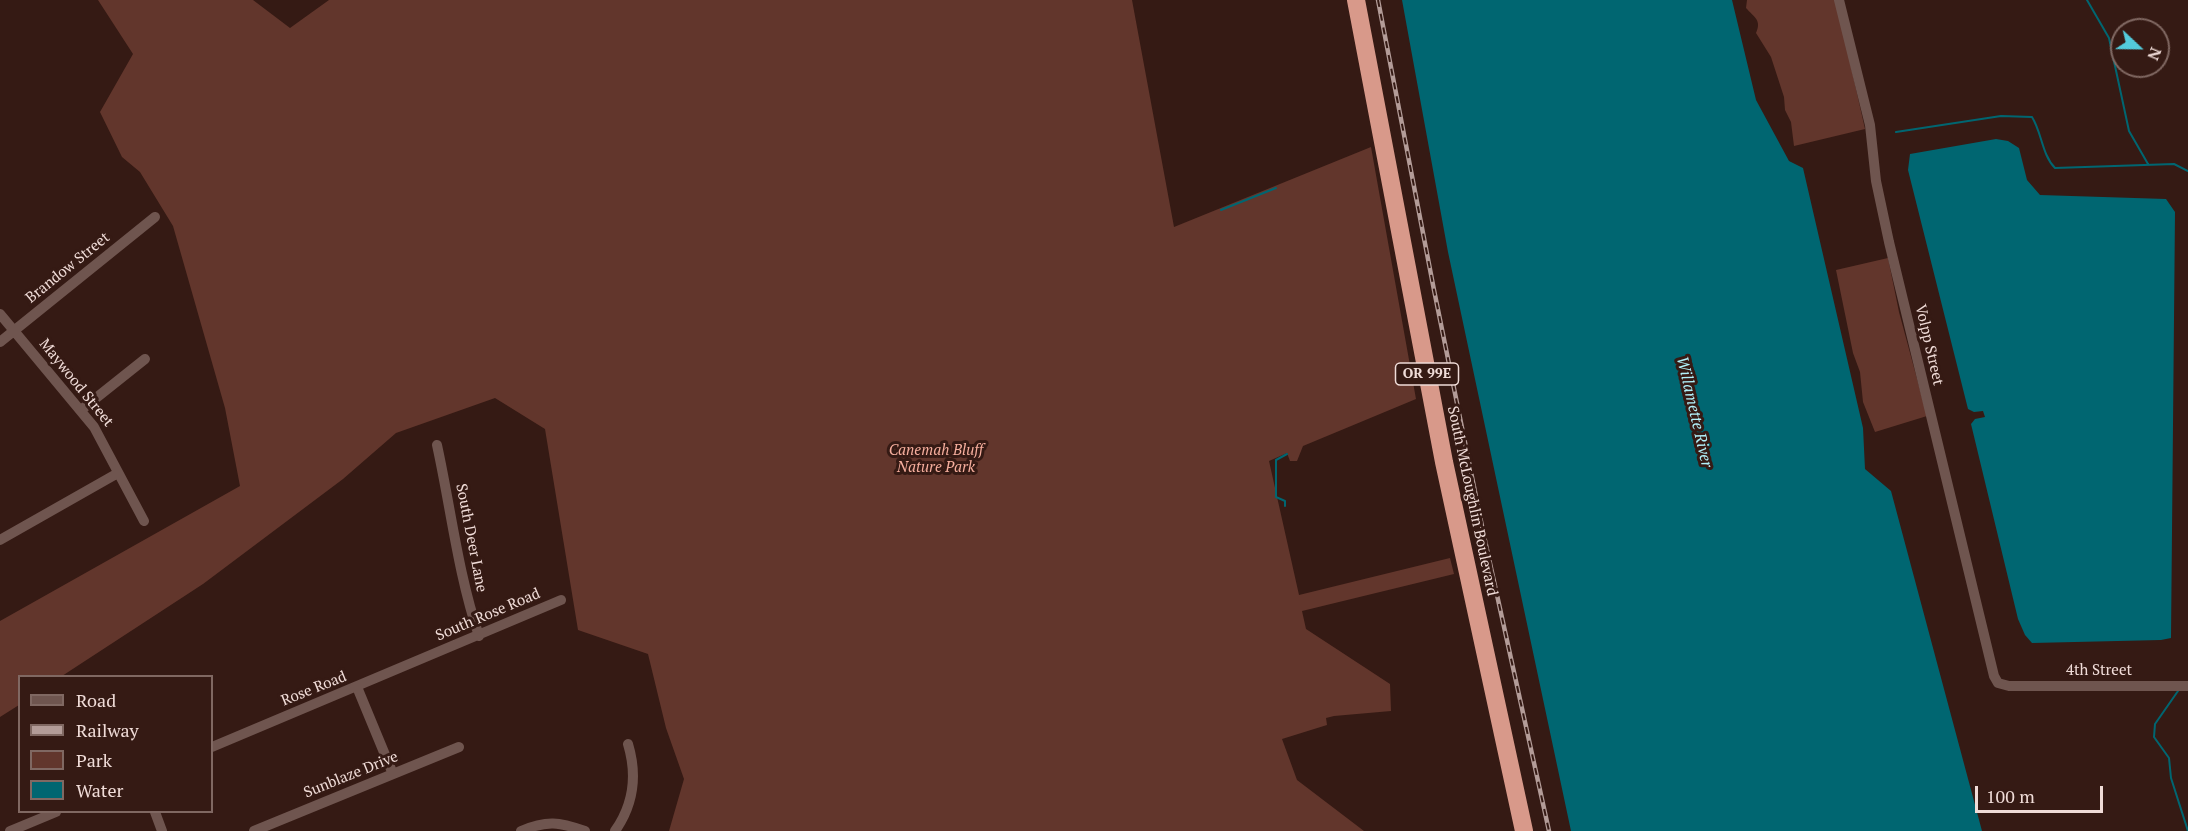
<!DOCTYPE html>
<style>
body{margin:0}
#map{position:relative;width:2188px;height:831px;overflow:hidden;background:#351a14;font-family:"PT Serif",serif}
canvas{display:block}
.legend{position:absolute;left:18px;top:675px;width:195px;height:138px;box-sizing:border-box;background:#351a14;border:2px solid #806862;margin:0;padding:8px 10px;list-style:none;font-size:18px;color:#f0dcd8}
.legend li{display:flex;align-items:center;gap:12px;height:30px}
.legend b{width:30px;border:2px solid #806862}
.north{position:absolute;left:2110px;top:18px;width:60px;height:60px;box-sizing:border-box;background:#351a14;border:2px solid #806862;border-radius:50%;rotate:112deg;font-size:16px;font-weight:700;line-height:24px;text-align:center;color:#f0dcd8}
.north::after{content:'';display:block;margin:auto;width:21px;height:27px;background:#53cbdb;clip-path:polygon(50% 0,100% 100%,50% 72%,0 100%)}
.scale{position:absolute;left:1975px;top:786px;width:128px;height:27px;box-sizing:border-box;border:3px solid #f0dcd8;border-top:0;padding-left:8px;font-size:18px;line-height:21px;white-space:nowrap;color:#f0dcd8;-webkit-text-stroke:4px #351a14;paint-order:stroke}
</style>
<div id="map">
<canvas width="2188" height="831"></canvas>
<ul class="legend">
<li><b style="height:8px;background:#6f554f"></b>Road</li>
<li><b style="height:8px;background:#b39c98"></b>Railway</li>
<li><b style="height:16px;background:#62362c"></b>Park</li>
<li><b style="height:16px;background:#006671"></b>Water</li>
</ul>
<div class="north">N</div>
<div class="scale">100 m</div>
</div>
<script>
const c = document.querySelector('canvas').getContext('2d');
c.lineJoin = 'round';
function paint(path, color) {
  c.fillStyle = color;
  c.fill(path, 'evenodd');
}
function strokePath(path, color, width, dash) {
  c.strokeStyle = color;
  c.lineWidth = width;
  c.lineCap = dash ? 'butt' : 'round';
  c.setLineDash(dash || []);
  c.stroke(path);
}
function write(font, color, halo, rows, align = 'center') {
  c.font = font + ' "PT Serif",serif';
  c.lineWidth = 6;
  c.setLineDash([]);
  c.textBaseline = 'middle';
  c.strokeStyle = halo;
  c.fillStyle = color;
  for (const [text, x, y, turn = 0] of rows) {
    c.save();
    c.translate(x, y);
    c.rotate((+turn || 0) * Math.PI / 180);
    c.textAlign = isNaN(turn) ? turn : align;
    if (halo) c.strokeText(text, 0, 0);
    c.fillText(text, 0, 0);
    c.restore();
  }
}
paint(new Path2D(`
 M 98,0 L 253,0 L 290,28 L 329,0 L 1132,0 L 1174,227 L 1371,147 L 1416,399 L 1303,446 L 1297,461 L 1290,461 L 1287,453 L 1269,461 L 1299,595 L 1450,558 L 1454,574 L 1302,611 L 1306,629 L 1390,684 L 1391,711 L 1334,716 L 1326,718 L 1327,725 L 1282,739 L 1297,780 L 1364,831 L 669,831 L 684,779 L 666,728 L 648,654 L 578,630 L 545,429 L 495,398 L 396,433 L 343,479 L 203,584 L 62,676 L 20,676 L 19,705 L 0,717 L 0,621 L 240,486 L 225,408 L 173,226 L 140,172 L 122,157 L 100,112 L 133,54 Z
 M 1747,0 L 1836,0 L 1865,129 L 1794,146 L 1791,122 L 1785,110 L 1784,97 L 1771,57 L 1756,33 C 1762,20 1754,17 1746,8 Z
 M 1888,258 L 1899,312 L 1927,416 L 1875,432 L 1863,402 L 1860,372 L 1853,353 L 1836,270 Z`), '#62362c');
paint(new Path2D(`
 M 1402,0 L 1732,0 L 1756,100 L 1789,161 L 1803,168 L 1863,428 L 1865,469 L 1891,491 L 1982,831 L 1571,831 L 1448,252 Z
 M 1996,139 L 2008,141 L 2019,148 L 2027,180 L 2040,195 L 2166,199 L 2175,212 L 2171,638 L 2161,640 L 2032,643 L 2025,635 L 2018,619 L 1971,424 L 1975,419 L 1985,417 L 1983,411 L 1974,412 L 1968,409 L 1908,170 L 1910,154 Z`), '#006671');
strokePath(new Path2D(`
 M 2087,0 L 2109,38 L 2129,131 L 2148,164
 M 1896,132 L 2001,116 L 2032,117 C 2042,133 2042,155 2055,168 L 2174,164 L 2188,171
 M 1221,210 L 1276,188
 M 1285,506 L 1285,501 L 1276,497 L 1276,460 L 1287,454
 M 2178,691 L 2155,724 L 2154,737 L 2169,758 L 2171,778 L 2188,831`), '#006671', 2);
strokePath(new Path2D(`
 M 1839,0 L 1870,125 L 1876,181 L 1889,242 L 1994,676 L 1998,683 L 2009,686 L 2188,686
 M 0,314 L 94,427 L 144,521
 M 0,342 L 155,217
 M 81,410 L 145,359
 M 437,445 C 451,509 458,574 479,636
 M 0,540 L 118,473
 M 357,687 L 393,774
 M 212,747 L 561,600
 M 155,812 L 162,831
 M 10,831 L 56,812
 M 254,831 L 459,747
 M 521,831 C 547,820 559,822 585,831
 M 615,831 C 634,804 637,774 628,744`), '#6f554f', 10);
strokePath(new Path2D(`
 M 1356,0 L 1444,462 L 1524,831`), '#d8998a', 18);
const rail = new Path2D(`
 M 1378,0 L 1434,290 L 1484,536 L 1549,831`);
strokePath(rail, '#b39c98', 4.5);
strokePath(rail, '#351a14', 2, [7]);
for (const [x, y, w] of [
 [1427,374,63]
]) {
  const box = new Path2D();
  box.roundRect(x - w / 2, y - 11, w, 22, 4.5);
  c.fillStyle = '#351a14';
  c.fill(box);
  strokePath(box, '#f0dcd8', 1.5);
}
write('bold 14px', '#f0dcd8', null, [
 ["OR 99E",1427,374]
]);
write('15px', '#f0dcd8', '#351a14', [
 ["Brandow Street",68,268,-39],
 ["Volpp Street",1929,345,77],
 ["Maywood Street",76,383,51],
 ["South McLoughlin Boulevard",1472,501,78],
 ["South Deer Lane",471,538,79],
 ["South Rose Road",488,615,-23],
 ["4th Street",2099,671],
 ["Rose Road",314,689,-22],
 ["Sunblaze Drive",351,775,-22]
]);
write('italic 15px', '#f6ae9d', '#351a14', [
 ["Canemah Bluff",936,451],
 ["Nature Park",936,468]
]);
write('italic 16px', '#b1f2fb', '#351a14', [
 ["Willamette River",1694,412,77]
]);
</script>
